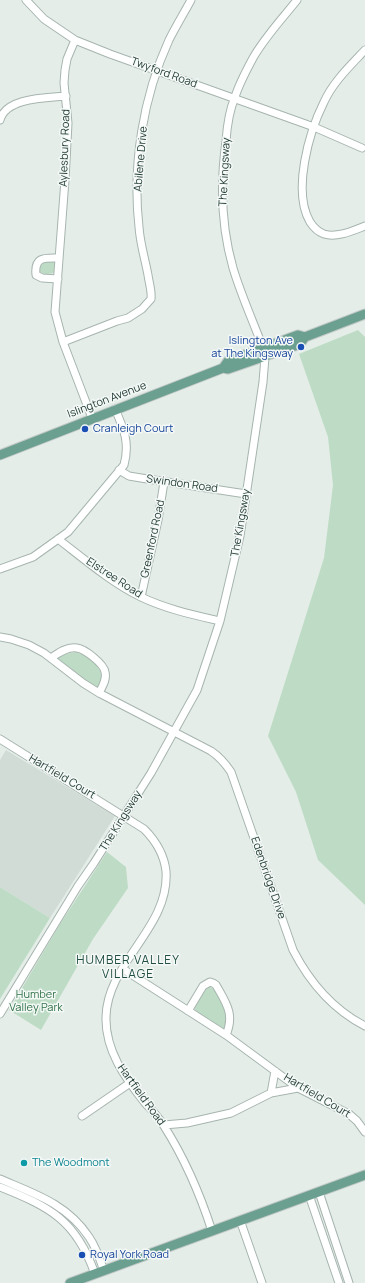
<!DOCTYPE html>
<style>
body{margin:0}
canvas{display:block;background:#e4ede8}
</style>
<canvas width="365" height="1283"></canvas>
<script>
const c = document.querySelector('canvas').getContext('2d');
c.lineJoin = 'round';
function paint(path, color) {
  c.fillStyle = color;
  c.fill(path, 'evenodd');
}
function strokePath(path, color, width, dash) {
  c.strokeStyle = color;
  c.lineWidth = width;
  c.lineCap = dash ? 'butt' : 'round';
  c.setLineDash(dash || []);
  c.stroke(path);
}
function write(font, color, halo, rows, align = 'center') {
  c.font = font + ' Manrope,sans-serif';
  c.lineWidth = 3;
  c.setLineDash([]);
  c.textBaseline = 'middle';
  c.strokeStyle = halo;
  c.fillStyle = color;
  for (const [text, x, y, turn = 0] of rows) {
    c.save();
    c.translate(x, y);
    c.rotate((+turn || 0) * Math.PI / 180);
    c.textAlign = isNaN(turn) ? turn : align;
    if (halo) c.strokeText(text, 0, 0);
    c.fillText(text, 0, 0);
    c.restore();
  }
}
paint(new Path2D(`
 M 6,750 L 115,816 L 50,918 L 0,887 L 0,760 Z`), '#d2dcd7');
paint(new Path2D(`
 M 41,261 L 54,261 L 57,266 L 55,272 C 50,275 41,275 37,269 Z
 M 358,330 L 365,337 L 365,905 L 318,860 L 296,792 L 268,736 L 324,558 L 333,485 L 328,437 L 299,354 Z
 M 76,652 C 81,654 88,657 93,661 C 100,668 107,682 97,689 L 57,659 L 61,655 Z
 M 107,852 L 126,867 L 128,888 L 93,939 L 41,1030 L 9,1010 L 60,924 Z
 M 0,887 L 50,918 L 0,999 Z
 M 210,987 L 216,990 L 227,1012 L 226,1028 L 223,1028 L 196,1011 L 194,1007 C 200,1000 202,990 210,987 Z`), '#bedcc5');
const minor = new Path2D(`
 M 26,0 L 44,19 L 75,40 L 110,54 L 314,127 L 362,148
 M 75,40 L 67,59 L 65,70 L 64,83 L 68,123 L 65,180 L 55,312 L 63,342 L 92,418
 M 365,50 C 350,66 333,82 324,102 C 309,132 292,191 310,222 C 314,228 318,232 324,234 C 337,238 352,231 365,226
 M 0,120 C 6,97 48,98 66,96
 M 58,279 L 42,278 L 36,275 C 34,256 45,258 59,258
 M 63,342 L 117,321 L 128,318 L 142,309 L 151,299 C 152,291 149,283 148,275 C 145,259 140,243 139,227 C 132,165 143,97 169,40 C 176,26 184,13 191,0
 M 119,470 L 129,476 L 141,478 L 246,494
 M 58,539 C 84,559 112,583 141,597 C 166,609 194,615 220,621
 M 0,569 L 33,557 L 68,532 L 124,465 C 130,443 124,429 115,409
 M 141,597 L 158,520 L 164,482
 M 0,637 L 11,639 L 29,645 L 44,653 L 83,683 L 99,693 L 211,751 C 220,757 225,763 231,772 L 293,950 C 310,983 332,1009 365,1026
 M 51,658 C 58,653 68,646 77,648 C 85,649 104,664 105,672 C 107,680 102,687 99,693
 M 0,739 L 144,829 C 156,841 164,854 166,871 C 170,928 107,962 106,1017 C 105,1050 125,1078 145,1103 C 152,1110 159,1118 164,1126 C 185,1159 200,1194 212,1231
 M 123,969 L 226,1035 L 298,1088 L 349,1114 L 357,1121 L 365,1132
 M 188,1011 L 203,986 L 210,982 L 213,983 L 216,985 C 226,1003 235,1014 226,1035
 M 0,1014 L 78,886 L 94,863 L 151,773 L 197,690 L 220,621 L 240,536 L 263,382 L 265,357 L 263,348 C 253,321 241,295 233,268 C 221,226 220,184 226,141 C 227,127 229,111 235,97 C 239,84 246,71 253,58 C 265,37 282,19 297,0
 M 271,1093 L 298,1088
 M 82,1116 L 130,1083
 M 164,1125 L 187,1123 L 231,1113 L 271,1093 L 275,1071
 M 0,1179 C 35,1194 67,1204 89,1237 C 96,1247 100,1259 104,1271
 M 0,1187 C 50,1207 76,1220 95,1274
 M 319,1192 L 349,1283
 M 309,1195 L 339,1283
 M 240,1220 L 262,1283`);
const major = new Path2D(`
 M 223,368 L 228,369 L 300,344 L 305,337
 M 0,455 L 223,368 L 228,361 L 298,335 L 305,337 L 365,314
 M 70,1283 L 365,1175`);
strokePath(minor, '#a7b5af', 9);
strokePath(major, '#c2c9c7', 11);
strokePath(minor, '#fff', 7);
strokePath(major, '#6b9f90', 9);
for (const [x, y, r, color] of [
 [301,347,4,"#1a4fb4"],
 [85,429,4,"#1a4fb4"],
 [24,1163,4,"#0f9aa8"],
 [82,1255,4,"#1a4fb4"]
]) {
  const dot = new Path2D();
  dot.arc(x, y, r, 0, 2 * Math.PI);
  c.fillStyle = color;
  c.fill(dot);
  strokePath(dot, '#f4f9f7', 1.5);
}
write('11px', '#243d36', '#f4f9f7', [
 ["Twyford Road",164,73,20],
 ["Aylesbury Road",65,148,-88],
 ["Abilene Drive",141,159,-85],
 ["The Kingsway",225,172,-87],
 ["Islington Avenue",107,400,-21],
 ["Swindon Road",182,484,8],
 ["The Kingsway",241,523,-80],
 ["Greenford Road",153,539,-78],
 ["Elstree Road",114,578,33],
 ["Hartfield Court",62,777,31],
 ["The Kingsway",121,821,-58],
 ["Edenbridge Drive",268,878,71],
 ["Hartfield Road",141,1095,54],
 ["Hartfield Court",317,1096,31]
]);
write('11px', '#164399', '#f4f9f7', [
 ["Islington Ave",293,341,"right"],
 ["at The Kingsway",293,354,"right"],
 ["Cranleigh Court",93,429],
 ["Royal York Road",90,1255]
], 'left');
write('11px', '#317248', '#f4f9f7', [
 ["Humber",36,995],
 ["Valley Park",36,1008]
]);
write('11px', '#0d838f', '#f4f9f7', [
 ["The Woodmont",32,1163]
], 'left');
c.letterSpacing = '1px';
write('12px', '#214e42', '#f4f9f7', [
 ["HUMBER VALLEY",128,961],
 ["VILLAGE",128,975]
]);
c.letterSpacing = '0px';
</script>
